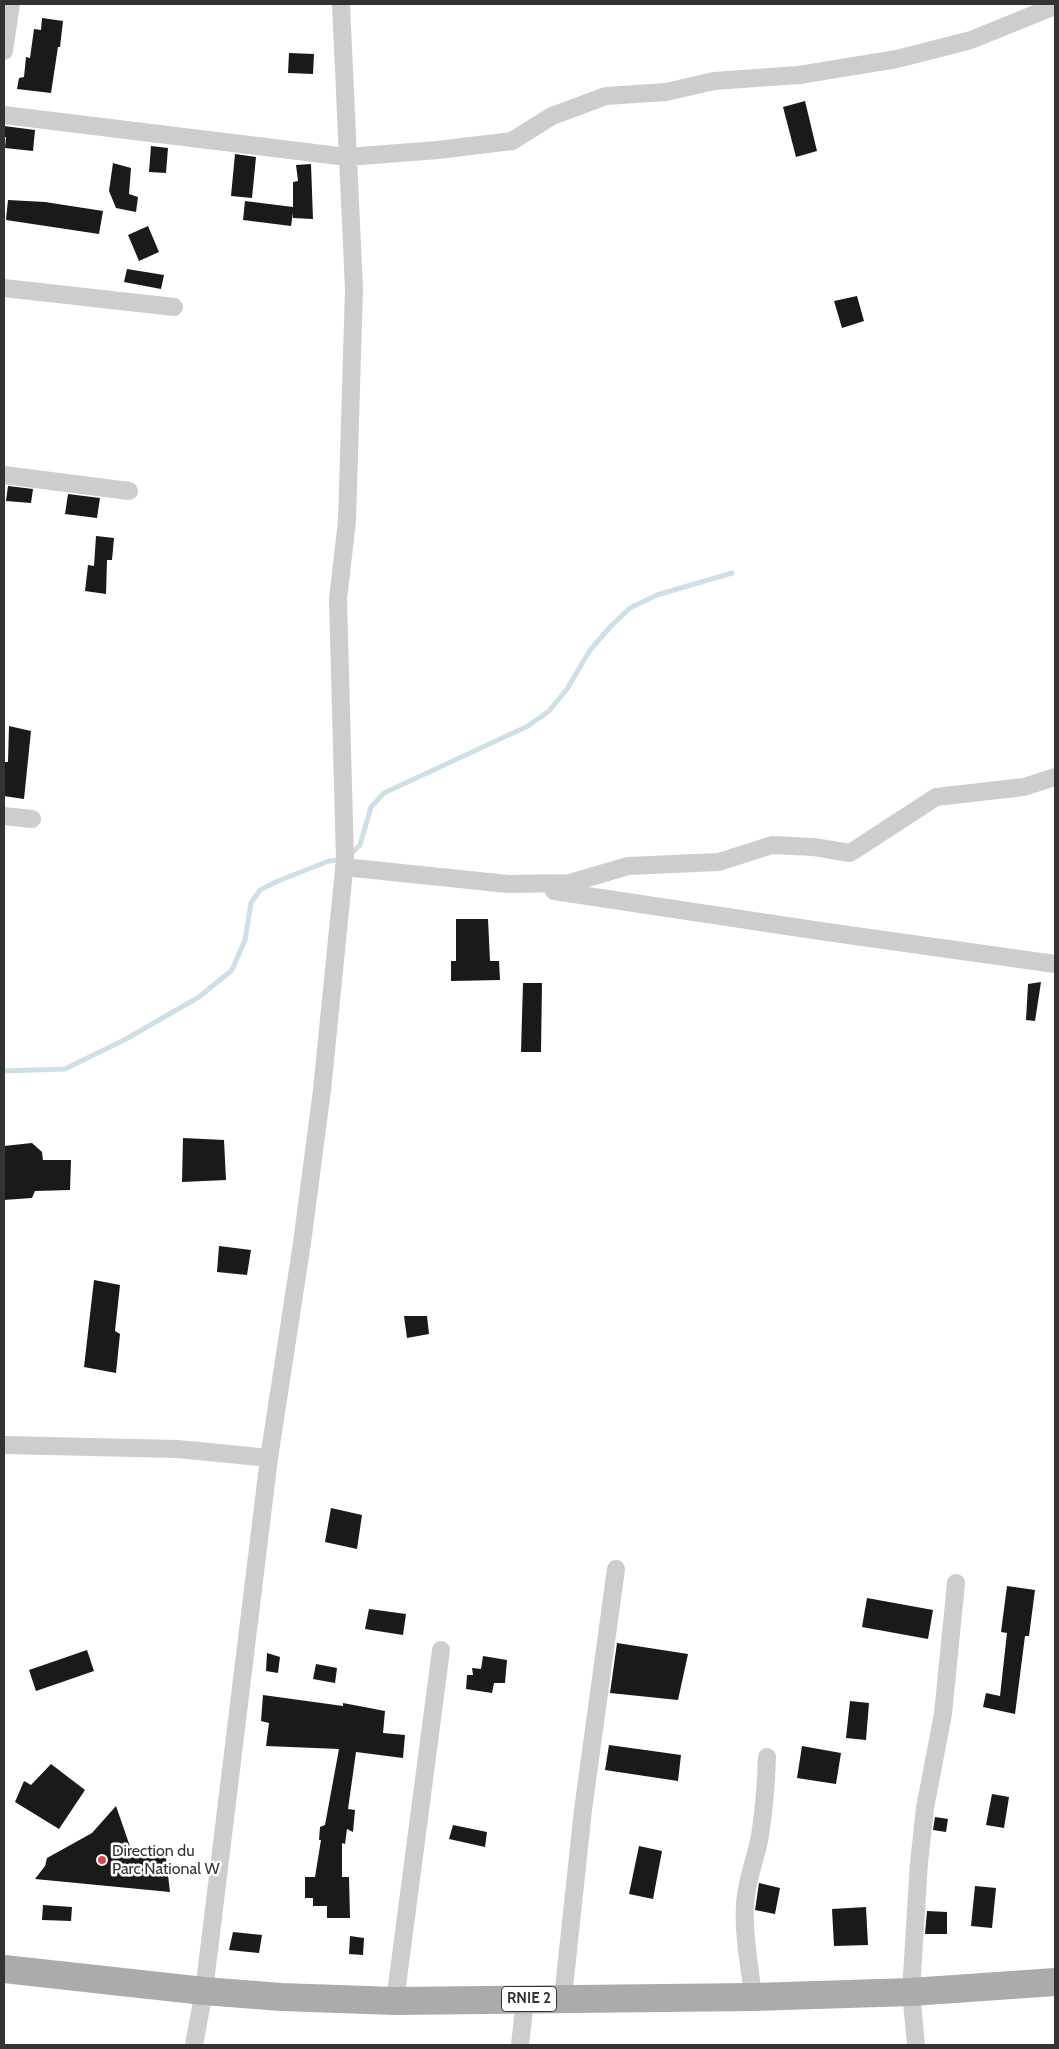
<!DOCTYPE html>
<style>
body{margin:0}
#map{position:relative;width:1059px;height:2049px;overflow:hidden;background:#fff;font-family:Cabin,sans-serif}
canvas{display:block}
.frame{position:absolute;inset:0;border:5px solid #333;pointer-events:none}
</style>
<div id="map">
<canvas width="1059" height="2049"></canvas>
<div class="frame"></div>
</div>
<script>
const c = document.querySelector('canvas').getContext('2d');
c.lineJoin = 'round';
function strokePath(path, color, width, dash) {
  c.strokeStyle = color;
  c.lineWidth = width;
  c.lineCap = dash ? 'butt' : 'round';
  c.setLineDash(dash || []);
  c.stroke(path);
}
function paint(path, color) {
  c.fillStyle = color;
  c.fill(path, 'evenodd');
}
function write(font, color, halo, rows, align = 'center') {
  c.font = font + ' Cabin,sans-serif';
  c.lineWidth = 5;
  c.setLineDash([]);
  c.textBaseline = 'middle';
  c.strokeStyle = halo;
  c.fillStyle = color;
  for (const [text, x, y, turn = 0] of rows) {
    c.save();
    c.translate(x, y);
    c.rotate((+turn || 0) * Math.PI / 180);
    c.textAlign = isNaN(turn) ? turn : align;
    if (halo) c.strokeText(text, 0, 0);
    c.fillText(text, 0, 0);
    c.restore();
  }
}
strokePath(new Path2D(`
 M 350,855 L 360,845 L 371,807 L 384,793 L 528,726 L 549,711 L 567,689 L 590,650 L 612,625 L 630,608 L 657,595 L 732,573
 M 4,1071 L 65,1069 L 126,1039 L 199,997 L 232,970 L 245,940 L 251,903 L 260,890 L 278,881 L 329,861 L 341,860`), '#cfdfe8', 5);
paint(new Path2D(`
 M 42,18 L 63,21 L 60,47 L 58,47 L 51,93 L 17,89 L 19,78 L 24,77 L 26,57 L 30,58 L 34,29 L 41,30 Z
 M 289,53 L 314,54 L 313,74 L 288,73 Z
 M 805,101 L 817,151 L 796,157 L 783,107 Z
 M 4,126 L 35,130 L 33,151 L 5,148 L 6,137 L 4,137 Z
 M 151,146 L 168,148 L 166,173 L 149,172 Z
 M 235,154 L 256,157 L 252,198 L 231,196 Z
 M 113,163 L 131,168 L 129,194 L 138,197 L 136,212 L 116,208 L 109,191 Z
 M 311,164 L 313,219 L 293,218 L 293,213 L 291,226 L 243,220 L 245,201 L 293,207 L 293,182 L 298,181 L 296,165 Z
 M 8,200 L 45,202 L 103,211 L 99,234 L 6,220 Z
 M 148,226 L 159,252 L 139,261 L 128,235 Z
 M 127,269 L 164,275 L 161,289 L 124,282 Z
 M 857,296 L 864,321 L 842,328 L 834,301 Z
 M 8,486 L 33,489 L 31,503 L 6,501 Z
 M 68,494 L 100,498 L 97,518 L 65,514 Z
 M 96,536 L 114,538 L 112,560 L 107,560 L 106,594 L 85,591 L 88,565 L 94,566 Z
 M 9,726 L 31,731 L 24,799 L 4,796 L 4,762 L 8,762 Z
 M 456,919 L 488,919 L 490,961 L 499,961 L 500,980 L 451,981 L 451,961 L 456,961 Z
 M 1041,982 L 1035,1021 L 1026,1020 L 1028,984 Z
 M 523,983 L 542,983 L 541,1052 L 521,1052 Z
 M 183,1138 L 224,1140 L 226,1180 L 182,1182 Z
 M 32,1143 L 42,1152 L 43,1160 L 71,1160 L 70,1190 L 35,1191 L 32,1198 L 4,1200 L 4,1146 Z
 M 219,1246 L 251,1250 L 247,1275 L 217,1272 Z
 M 94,1280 L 120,1285 L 115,1331 L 120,1334 L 116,1373 L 84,1367 Z
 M 404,1316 L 427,1316 L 429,1334 L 407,1338 Z
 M 331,1508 L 362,1515 L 357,1549 L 325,1542 Z
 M 1007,1586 L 1035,1590 L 1029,1636 L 1025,1636 L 1015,1714 L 983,1707 L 986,1693 L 1000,1696 L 1007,1633 L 1001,1632 Z
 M 867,1598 L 933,1610 L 928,1639 L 862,1627 Z
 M 369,1609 L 406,1614 L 403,1635 L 365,1629 Z
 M 617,1643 L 688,1654 L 678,1700 L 610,1693 Z
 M 87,1650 L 94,1671 L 36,1691 L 29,1670 Z
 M 267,1653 L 280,1657 L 278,1673 L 266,1671 Z
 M 483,1656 L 507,1660 L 505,1683 L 494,1683 L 492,1693 L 466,1689 L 467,1675 L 473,1675 L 472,1668 L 481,1669 Z
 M 316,1664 L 337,1668 L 335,1683 L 313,1679 Z
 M 263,1695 L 343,1706 L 343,1703 L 385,1711 L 383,1733 L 405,1735 L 403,1758 L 356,1752 L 348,1809 L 355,1810 L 353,1832 L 347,1829 L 345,1844 L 342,1843 L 342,1877 L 349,1877 L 350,1918 L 327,1918 L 327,1906 L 313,1906 L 313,1898 L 305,1898 L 305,1877 L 315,1877 L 321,1840 L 319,1840 L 320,1827 L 325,1825 L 339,1749 L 266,1746 L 269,1723 L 261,1721 Z
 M 850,1701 L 869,1703 L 866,1740 L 846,1738 Z
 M 609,1745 L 681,1755 L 678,1781 L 605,1770 Z
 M 802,1746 L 841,1753 L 836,1784 L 797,1778 Z
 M 51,1764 L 85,1790 L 59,1829 L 15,1802 L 24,1781 L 31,1785 Z
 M 992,1794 L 1009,1797 L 1004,1828 L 986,1825 Z
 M 116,1806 L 133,1855 L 166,1858 L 170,1892 L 35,1879 L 45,1866 L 47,1858 L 92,1833 Z
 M 935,1817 L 948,1819 L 946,1832 L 933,1830 Z
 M 453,1825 L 487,1832 L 485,1847 L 449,1839 Z
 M 639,1846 L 662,1851 L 653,1899 L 629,1894 Z
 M 759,1883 L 780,1888 L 775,1914 L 755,1910 Z
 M 975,1886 L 996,1888 L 992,1928 L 971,1926 Z
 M 43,1905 L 72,1907 L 71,1921 L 42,1920 Z
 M 866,1907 L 868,1945 L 834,1946 L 832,1909 Z
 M 927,1911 L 947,1912 L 947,1934 L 925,1934 Z
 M 233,1932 L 262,1935 L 259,1953 L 229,1950 Z
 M 350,1936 L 364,1938 L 363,1955 L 349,1954 Z`), '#1a1a1a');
strokePath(new Path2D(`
 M 4,51 L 11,4
 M 4,115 L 347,157 L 438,150 L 512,141 L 552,116 L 606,96 L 666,92 L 714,81 L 799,75 L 897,59 L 971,40 L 1055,6
 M 4,288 L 174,307
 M 4,475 L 129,491
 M 4,816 L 32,819
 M 344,867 L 508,884 L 570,883 L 628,866 L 719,862 L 772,845 L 814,847 L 850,853 L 936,797 L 1024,787 L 1055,777
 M 554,891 L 827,932 L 1055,964
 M 4,1445 L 178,1449 L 269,1458
 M 563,1997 L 583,1810 L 616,1569
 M 753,1997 C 750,1967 743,1935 745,1905 C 746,1883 754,1863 759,1841 C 764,1813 766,1785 767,1757
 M 395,2001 L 441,1650
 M 194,2045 L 204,1991 L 269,1458 L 302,1243 L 322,1090 L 345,860 L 338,599 L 347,521 L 354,289 L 341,4
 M 520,2045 L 525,2000
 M 916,2045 L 911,1992 L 919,1863 L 925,1808 L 943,1714 L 956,1583`), '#cdcdcd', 18);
strokePath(new Path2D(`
 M 4,1969 L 204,1991 L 281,1997 L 395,2001 L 753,1997 L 911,1992 L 1055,1982`), '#ababab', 28);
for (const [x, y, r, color] of [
 [102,1860,5,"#d44a55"]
]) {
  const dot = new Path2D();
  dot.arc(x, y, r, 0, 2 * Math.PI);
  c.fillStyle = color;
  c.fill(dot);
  strokePath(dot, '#fff', 2);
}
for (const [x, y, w] of [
 [529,1999,55]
]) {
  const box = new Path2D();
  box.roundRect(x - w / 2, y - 12.5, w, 25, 4);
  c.fillStyle = '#fff';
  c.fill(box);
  strokePath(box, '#333', 1);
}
write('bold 15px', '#333', null, [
 ["RNIE 2",529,1999]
]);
write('16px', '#333', '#fff', [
 ["Direction du",112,1851],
 ["Parc National W",112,1869]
], 'left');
</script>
